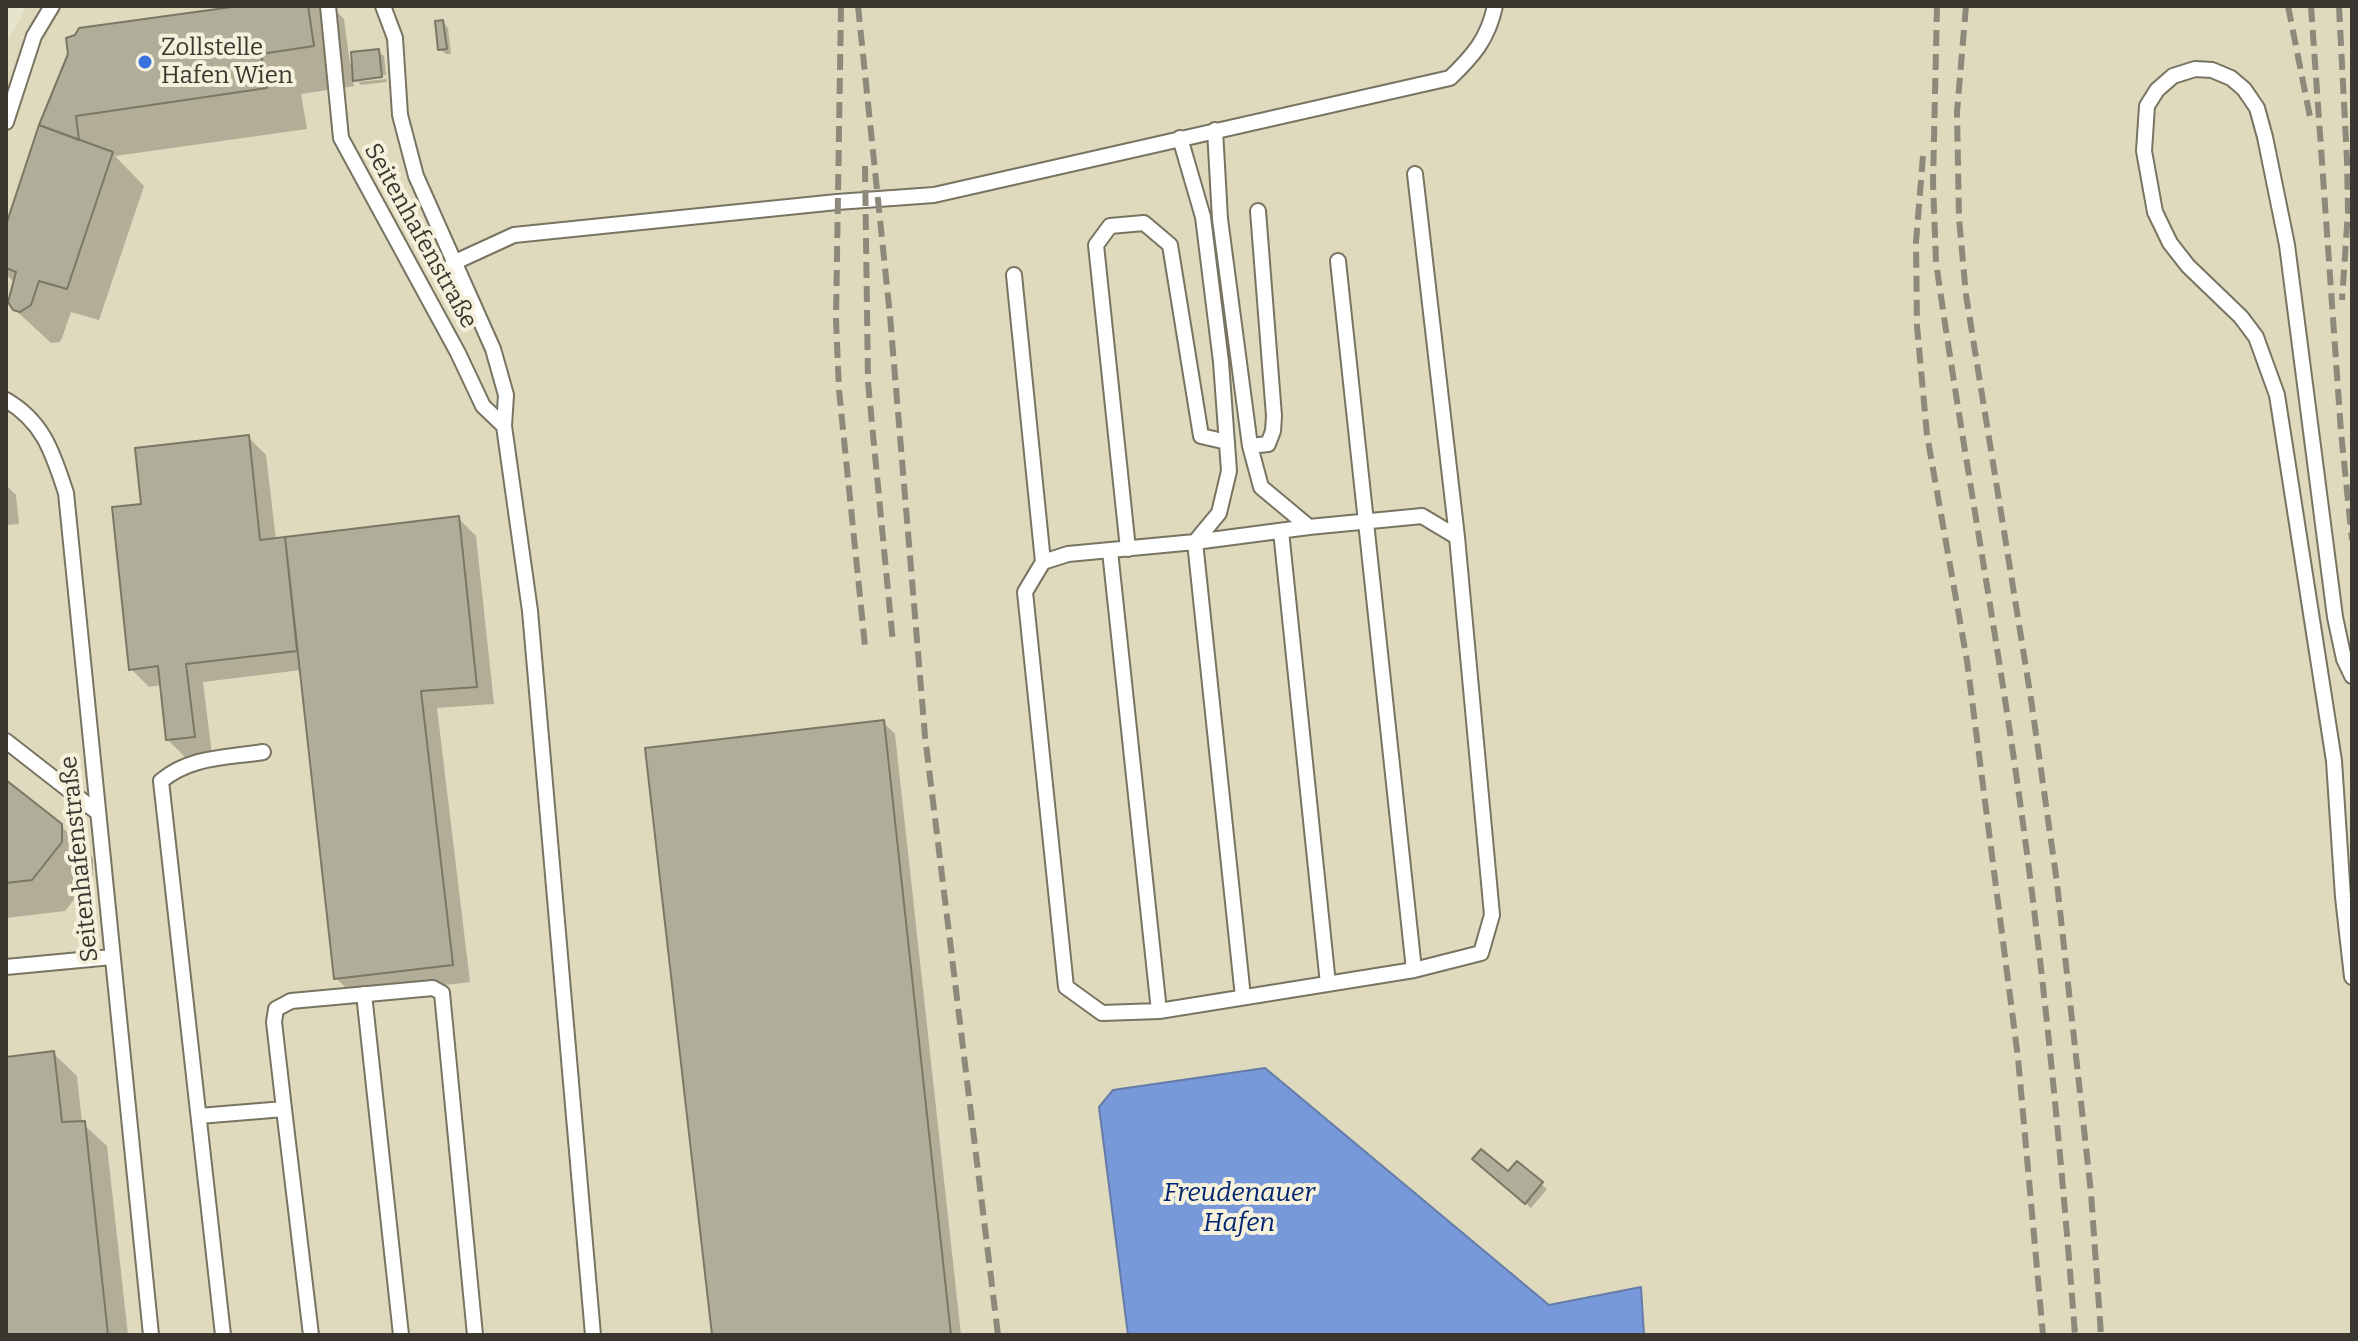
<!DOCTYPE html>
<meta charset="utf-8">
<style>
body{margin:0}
#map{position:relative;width:2358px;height:1341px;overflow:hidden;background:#e7e4ce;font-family:Bitter,serif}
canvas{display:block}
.frame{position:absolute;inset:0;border:8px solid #39372f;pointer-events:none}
</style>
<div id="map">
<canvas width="2358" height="1341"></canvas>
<div class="frame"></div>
</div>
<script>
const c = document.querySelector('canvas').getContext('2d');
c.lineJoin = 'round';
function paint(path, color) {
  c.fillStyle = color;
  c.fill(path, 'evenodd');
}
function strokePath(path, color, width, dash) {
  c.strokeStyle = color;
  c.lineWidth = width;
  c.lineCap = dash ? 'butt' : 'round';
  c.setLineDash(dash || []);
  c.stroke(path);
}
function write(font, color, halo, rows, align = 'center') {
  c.font = font + ' Bitter,serif';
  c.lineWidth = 8;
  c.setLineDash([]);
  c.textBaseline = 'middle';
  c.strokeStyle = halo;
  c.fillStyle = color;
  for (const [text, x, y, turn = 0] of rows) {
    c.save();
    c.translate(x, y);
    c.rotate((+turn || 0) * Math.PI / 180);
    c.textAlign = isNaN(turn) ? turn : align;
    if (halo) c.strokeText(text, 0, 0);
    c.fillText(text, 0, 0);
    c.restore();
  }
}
paint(new Path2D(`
 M 27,6 L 2352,6 L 2352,1335 L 1644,1335 L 1641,1287 L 1549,1306 L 1265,1068 L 1099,1107 L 1128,1335 L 6,1335 L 6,44 Z`), '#dfd9bd');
const water = new Path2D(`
 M 1265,1068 L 1549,1305 L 1641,1287 L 1644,1335 L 1128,1335 L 1099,1107 L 1113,1090 Z`);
paint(water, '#7799da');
strokePath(water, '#647ca7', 2);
paint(new Path2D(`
 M 241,6 L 331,6 L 344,19 L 350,64 L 378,51 L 384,56 L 386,75 L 357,78 L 357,82 L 352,76 L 354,86 L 301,94 L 307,129 L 115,156 L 144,186 L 99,320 L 71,312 L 62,338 L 60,342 L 51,343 L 10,305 L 15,283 L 6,274 L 6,231 L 41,126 Z
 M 443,22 L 448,28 L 451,54 L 446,54 L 440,49 Z
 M 386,79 L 387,82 L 361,85 L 358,82 Z
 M 248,437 L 266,455 L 276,540 L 458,518 L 476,536 L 494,704 L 437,708 L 470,982 L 354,996 L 336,978 L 301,670 L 203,682 L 212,755 L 185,757 L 167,739 L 162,685 L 149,687 L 131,669 L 144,505 Z
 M 6,485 L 16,495 L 19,524 L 6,525 Z
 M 883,722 L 895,734 L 961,1335 L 712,1335 Z
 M 6,783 L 60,825 L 93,858 L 93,875 L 65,911 L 6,918 Z
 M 53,1053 L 77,1076 L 82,1123 L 107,1146 L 128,1335 L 6,1335 L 6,1059 Z
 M 1480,1164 L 1508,1174 L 1517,1164 L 1547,1189 L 1531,1208 Z`), '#0003');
const building = new Path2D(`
 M 308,6 L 314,46 L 261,54 L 267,88 L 76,116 L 79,140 L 39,125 L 68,54 L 66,38 L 75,35 L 79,28 L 239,6 Z
 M 443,20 L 447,49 L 438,50 L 435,21 Z
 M 379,49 L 382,77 L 353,81 L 351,52 Z
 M 39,125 L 113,152 L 67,289 L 39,281 L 31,305 L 20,312 L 13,310 L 8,302 L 16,272 L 6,268 L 6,225 Z
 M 249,435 L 260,540 L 285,537 L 297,651 L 186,664 L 195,737 L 166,740 L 158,666 L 129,670 L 112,507 L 141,504 L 135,448 Z
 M 459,516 L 477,687 L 421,691 L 453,965 L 334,979 L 285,537 Z
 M 884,720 L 951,1335 L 712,1335 L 645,748 Z
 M 6,780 L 62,824 L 62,842 L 32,880 L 6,883 Z
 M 54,1051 L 62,1122 L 85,1121 L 108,1335 L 6,1335 L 6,1057 Z
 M 1481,1149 L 1508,1171 L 1517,1161 L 1543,1182 L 1525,1204 L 1472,1159 Z`);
paint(building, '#b0ad99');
strokePath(building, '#7b7765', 2);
const service = new Path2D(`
 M 328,6 L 341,138 L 458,353 L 483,406 L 504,426
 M 383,6 L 395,38 L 400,115 L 416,176 L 493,349 L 506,395 L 504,426 L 530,611 L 593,1335
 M 6,122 L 34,36 L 52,6
 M 1180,138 L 1203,217 L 1221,362 L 1229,471 L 1219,513 L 1195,542 L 1068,554 L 1043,562 L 1025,592 L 1066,987 L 1102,1013 L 1159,1011 L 1414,970 L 1481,953 L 1492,915 L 1457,537 L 1422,516 L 1309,527 L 1261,487 L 1250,446 L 1220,219 L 1215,130
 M 1415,174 L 1457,537
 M 1338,261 L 1414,970
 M 453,263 L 514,235 L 837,202 L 934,195 L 1450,78 C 1473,56 1488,39 1495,6
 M 1014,275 L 1043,562
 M 6,400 C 44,422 53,454 66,493 L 151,1335
 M 1250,446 L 1268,444 L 1273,431 L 1274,416 L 1258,211
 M 1281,531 L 1328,984
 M 1128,549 L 1096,245 L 1110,226 L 1144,223 L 1170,245 L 1201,436 L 1227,442
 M 1110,551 L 1159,1011
 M 2352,676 L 2344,659 L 2335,617 L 2287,245 L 2265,137 L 2257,108 L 2244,89 L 2231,78 L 2212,70 L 2195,69 L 2173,76 L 2157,90 L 2147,106 L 2144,151 L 2155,212 L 2170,243 L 2188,266 L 2241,317 L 2256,337 L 2277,395 L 2334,761 L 2343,897 L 2352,977
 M 6,741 L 97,812
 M 6,967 L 112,957
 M 364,994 L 401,1335
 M 1243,997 L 1195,542 L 1309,527
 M 284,1109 L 311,1335
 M 199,1116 L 284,1109 L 274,1022 L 276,1009 L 291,1001 L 433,988 L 442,993 L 475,1335
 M 223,1335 L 161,781 C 191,756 226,758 263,752`);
strokePath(service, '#787462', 18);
strokePath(service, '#fff', 14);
strokePath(new Path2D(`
 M 841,6 L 836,320 L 839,390 L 865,646
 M 858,6 L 890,316 L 925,736 L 998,1335
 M 1937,6 L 1933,183 L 1936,262 C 1959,424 1988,584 2012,746 C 2041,941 2060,1138 2075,1335
 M 1966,6 L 1957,112 L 1959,218 L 1966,295 L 2031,699 L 2057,883 L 2091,1193 L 2101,1335
 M 2288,6 L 2311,122
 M 2311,6 L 2341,432 L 2352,540
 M 2339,6 L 2347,161 L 2348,211 L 2342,300
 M 1923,156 L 1916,242 L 1917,326 L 1927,435 L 1967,661 L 2018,1058 L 2043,1335
 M 865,166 L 868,382 L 893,643`), '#8d8a7b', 6, [16, 8]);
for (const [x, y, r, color] of [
 [145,62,8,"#3971e0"]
]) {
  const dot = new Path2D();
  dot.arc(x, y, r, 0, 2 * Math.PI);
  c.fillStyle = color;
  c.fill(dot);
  strokePath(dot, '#f5f1dc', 3);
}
write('24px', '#39372f', '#f5f1dc', [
 ["Zollstelle",161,48],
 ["Hafen Wien",161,76]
], 'left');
write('24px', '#39372f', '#f5f1dc', [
 ["Seitenhafenstraße",420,236,61],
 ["Seitenhafenstraße",80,859,-96]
]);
write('italic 26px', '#02256f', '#f5f1dc', [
 ["Freudenauer",1239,1194],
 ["Hafen",1239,1224]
]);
</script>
